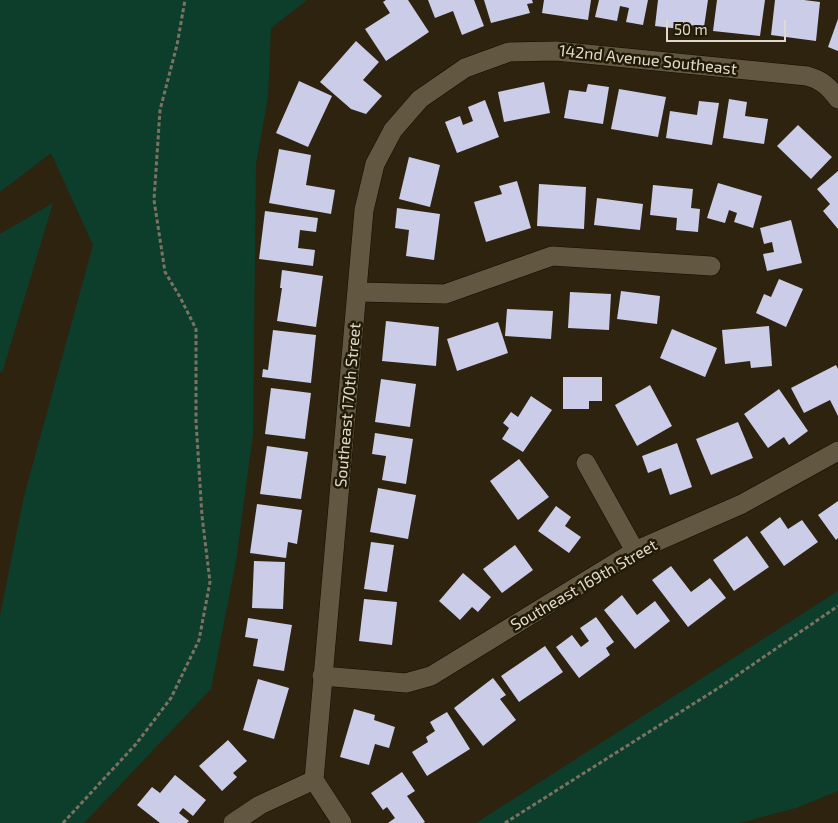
<!DOCTYPE html>
<style>
body{margin:0}
#map{position:relative;width:838px;height:823px;overflow:hidden;background:#2d230f;font-family:"Exo 2",sans-serif}
canvas{display:block}
.scale{position:absolute;left:666px;top:20px;width:120px;height:22px;box-sizing:border-box;border:2px solid #e0dace;border-top:0;padding-left:6px;font-size:15px;line-height:18px;white-space:nowrap;color:#e0dace;-webkit-text-stroke:4px #231a06;paint-order:stroke}
</style>
<div id="map">
<canvas width="838" height="823"></canvas>
<div class="scale">50 m</div>
</div>
<script>
const c = document.querySelector('canvas').getContext('2d');
c.lineJoin = 'round';
function paint(path, color) {
  c.fillStyle = color;
  c.fill(path, 'evenodd');
}
function strokePath(path, color, width, dash) {
  c.strokeStyle = color;
  c.lineWidth = width;
  c.lineCap = dash ? 'butt' : 'round';
  c.setLineDash(dash || []);
  c.stroke(path);
}
function write(font, color, halo, rows, align = 'center') {
  c.font = font + ' "Exo 2",sans-serif';
  c.lineWidth = 5;
  c.setLineDash([]);
  c.textBaseline = 'middle';
  c.strokeStyle = halo;
  c.fillStyle = color;
  for (const [text, x, y, turn = 0] of rows) {
    c.save();
    c.translate(x, y);
    c.rotate((+turn || 0) * Math.PI / 180);
    c.textAlign = isNaN(turn) ? turn : align;
    if (halo) c.strokeText(text, 0, 0);
    c.fillText(text, 0, 0);
    c.restore();
  }
}
paint(new Path2D(`
 M 0,0 L 307,0 L 271,28 L 268,97 L 256,164 L 253,434 L 236,561 L 211,689 L 84,823 L 0,823 L 0,616 L 24,496 L 93,245 L 51,153 L 0,192 Z
 M 53,203 L 2,373 L 0,371 L 0,234 Z
 M 838,591 L 838,791 L 796,808 L 739,823 L 476,823 Z`), '#0d3e2c');
paint(new Path2D(`
 M 386,0 L 408,0 L 429,32 L 386,61 L 365,29 L 390,13 L 383,2 Z
 M 428,0 L 474,0 L 484,26 L 462,35 L 453,11 L 435,18 Z
 M 484,0 L 532,0 L 533,3 L 527,4 L 530,13 L 491,23 Z
 M 544,0 L 591,0 L 588,20 L 542,13 Z
 M 599,0 L 648,0 L 643,25 L 626,22 L 629,8 L 620,6 L 617,21 L 595,17 Z
 M 658,0 L 708,0 L 704,27 L 681,24 L 680,29 L 655,26 Z
 M 717,0 L 765,0 L 760,36 L 713,31 Z
 M 775,0 L 804,0 L 820,2 L 816,41 L 771,35 Z
 M 838,19 L 838,51 L 828,47 Z
 M 356,41 L 379,62 L 363,80 L 382,96 L 366,114 L 351,109 L 320,82 Z
 M 299,81 L 332,96 L 308,147 L 276,133 Z
 M 544,82 L 550,113 L 504,122 L 498,92 Z
 M 588,84 L 609,87 L 603,124 L 564,118 L 569,90 L 586,92 Z
 M 619,89 L 666,97 L 658,137 L 611,129 Z
 M 729,99 L 747,102 L 745,116 L 768,119 L 764,144 L 723,138 Z
 M 485,100 L 499,137 L 457,153 L 445,122 L 460,116 L 463,125 L 473,121 L 468,107 Z
 M 699,101 L 719,103 L 712,145 L 666,138 L 670,111 L 697,115 Z
 M 798,125 L 832,157 L 811,179 L 777,146 Z
 M 279,149 L 311,155 L 306,185 L 335,190 L 331,214 L 269,203 Z
 M 409,157 L 440,165 L 430,207 L 399,199 Z
 M 838,171 L 838,229 L 823,211 L 830,204 L 817,189 Z
 M 517,181 L 531,228 L 486,242 L 474,202 L 502,194 L 499,186 Z
 M 718,183 L 762,196 L 753,228 L 734,222 L 737,213 L 729,210 L 725,223 L 707,218 Z
 M 539,184 L 586,187 L 584,229 L 537,226 Z
 M 653,185 L 693,189 L 691,208 L 700,209 L 698,232 L 676,230 L 677,218 L 650,215 Z
 M 597,198 L 643,204 L 640,230 L 594,225 Z
 M 397,208 L 440,214 L 434,260 L 406,256 L 409,230 L 395,228 Z
 M 265,211 L 318,218 L 316,232 L 300,230 L 298,248 L 315,250 L 313,266 L 259,259 Z
 M 791,220 L 802,263 L 767,271 L 763,254 L 774,252 L 772,242 L 764,244 L 760,228 Z
 M 282,270 L 323,276 L 316,327 L 277,321 L 282,288 L 280,288 Z
 M 779,279 L 803,289 L 786,327 L 756,313 L 764,294 L 771,297 Z
 M 621,291 L 660,296 L 657,324 L 617,319 Z
 M 570,292 L 611,294 L 609,330 L 568,328 Z
 M 507,309 L 553,311 L 551,339 L 505,336 Z
 M 386,321 L 439,327 L 436,366 L 382,361 Z
 M 498,322 L 508,353 L 457,371 L 447,339 Z
 M 769,326 L 772,366 L 751,368 L 750,361 L 725,364 L 722,330 Z
 M 672,329 L 717,348 L 705,377 L 660,358 Z
 M 273,330 L 316,335 L 311,383 L 262,377 L 263,369 L 268,370 Z
 M 836,365 L 838,369 L 838,416 L 830,400 L 804,413 L 791,388 Z
 M 563,377 L 602,377 L 602,401 L 589,401 L 589,409 L 563,409 Z
 M 381,379 L 416,384 L 410,427 L 375,422 Z
 M 650,385 L 672,426 L 637,446 L 615,405 Z
 M 271,388 L 311,393 L 305,439 L 265,434 Z
 M 779,389 L 808,431 L 789,445 L 784,437 L 768,448 L 744,414 Z
 M 531,396 L 552,410 L 523,452 L 502,439 L 509,428 L 503,423 L 511,412 L 518,417 Z
 M 738,422 L 753,458 L 711,475 L 696,439 Z
 M 375,433 L 413,439 L 406,484 L 382,480 L 386,456 L 372,454 Z
 M 677,443 L 692,487 L 670,495 L 661,468 L 648,473 L 642,456 Z
 M 267,446 L 308,452 L 301,499 L 260,494 Z
 M 519,459 L 549,497 L 518,520 L 490,481 Z
 M 378,488 L 416,495 L 408,539 L 370,532 Z
 M 838,501 L 838,538 L 836,540 L 818,515 Z
 M 257,504 L 302,510 L 297,544 L 288,542 L 286,558 L 250,553 Z
 M 556,506 L 571,517 L 565,526 L 581,537 L 569,553 L 538,531 Z
 M 780,517 L 788,529 L 802,520 L 818,542 L 784,566 L 760,532 Z
 M 747,536 L 769,567 L 734,591 L 713,560 Z
 M 371,542 L 394,545 L 387,592 L 364,589 Z
 M 515,545 L 533,570 L 502,593 L 483,569 Z
 M 254,561 L 285,562 L 283,609 L 252,608 Z
 M 671,566 L 691,592 L 710,578 L 726,598 L 688,627 L 652,580 Z
 M 463,573 L 491,597 L 478,612 L 472,607 L 460,620 L 439,601 Z
 M 622,595 L 637,615 L 655,601 L 670,621 L 635,649 L 604,610 Z
 M 364,599 L 397,602 L 392,645 L 359,641 Z
 M 596,617 L 614,642 L 606,648 L 610,655 L 579,678 L 556,647 L 572,635 L 581,647 L 589,641 L 580,628 Z
 M 248,618 L 292,625 L 284,671 L 253,666 L 258,639 L 245,637 Z
 M 545,646 L 563,672 L 519,702 L 501,676 Z
 M 493,678 L 506,695 L 500,699 L 516,720 L 483,746 L 454,708 Z
 M 258,679 L 289,688 L 274,739 L 243,730 Z
 M 354,709 L 375,715 L 374,720 L 395,727 L 389,748 L 375,744 L 369,765 L 340,757 Z
 M 447,712 L 470,749 L 427,776 L 412,752 L 428,742 L 426,737 L 435,731 L 430,722 Z
 M 228,740 L 247,761 L 233,773 L 237,777 L 222,791 L 199,766 Z
 M 402,772 L 415,791 L 407,796 L 425,822 L 423,823 L 388,823 L 395,818 L 387,807 L 383,810 L 371,793 Z
 M 175,775 L 206,800 L 193,816 L 183,808 L 179,813 L 189,821 L 187,823 L 160,823 L 137,805 L 152,787 L 160,793 Z`), '#cbcde8');
const minor = new Path2D(`
 M 358,292 L 445,294 L 552,256 L 711,266
 M 586,463 L 635,551
 M 322,676 L 406,683 L 431,676 L 635,551 L 742,504 L 838,451
 M 314,780 L 364,210 L 375,164 L 393,130 L 420,99 L 465,68 L 509,52 L 556,51 L 807,76 C 822,80 829,87 838,99
 M 314,780 L 342,823
 M 233,823 L 260,805 L 314,780`);
strokePath(minor, '#150c00', 20);
strokePath(new Path2D(`
 M 63,823 L 136,744 L 171,698 L 199,640 L 210,582 L 202,516 L 196,421 L 196,329 L 180,297 L 165,272 L 154,200 L 160,110 L 177,45 L 185,0
 M 505,823 L 720,687 L 838,606`), '#7b7262', 3, [4, 2.5]);
strokePath(minor, '#625842', 19);
write('16px', '#e0dace', '#231a06', [
 ["142nd Avenue Southeast",648,60,6],
 ["Southeast 170th Street",348,405,-85],
 ["Southeast 169th Street",584,585,-30]
]);
</script>
